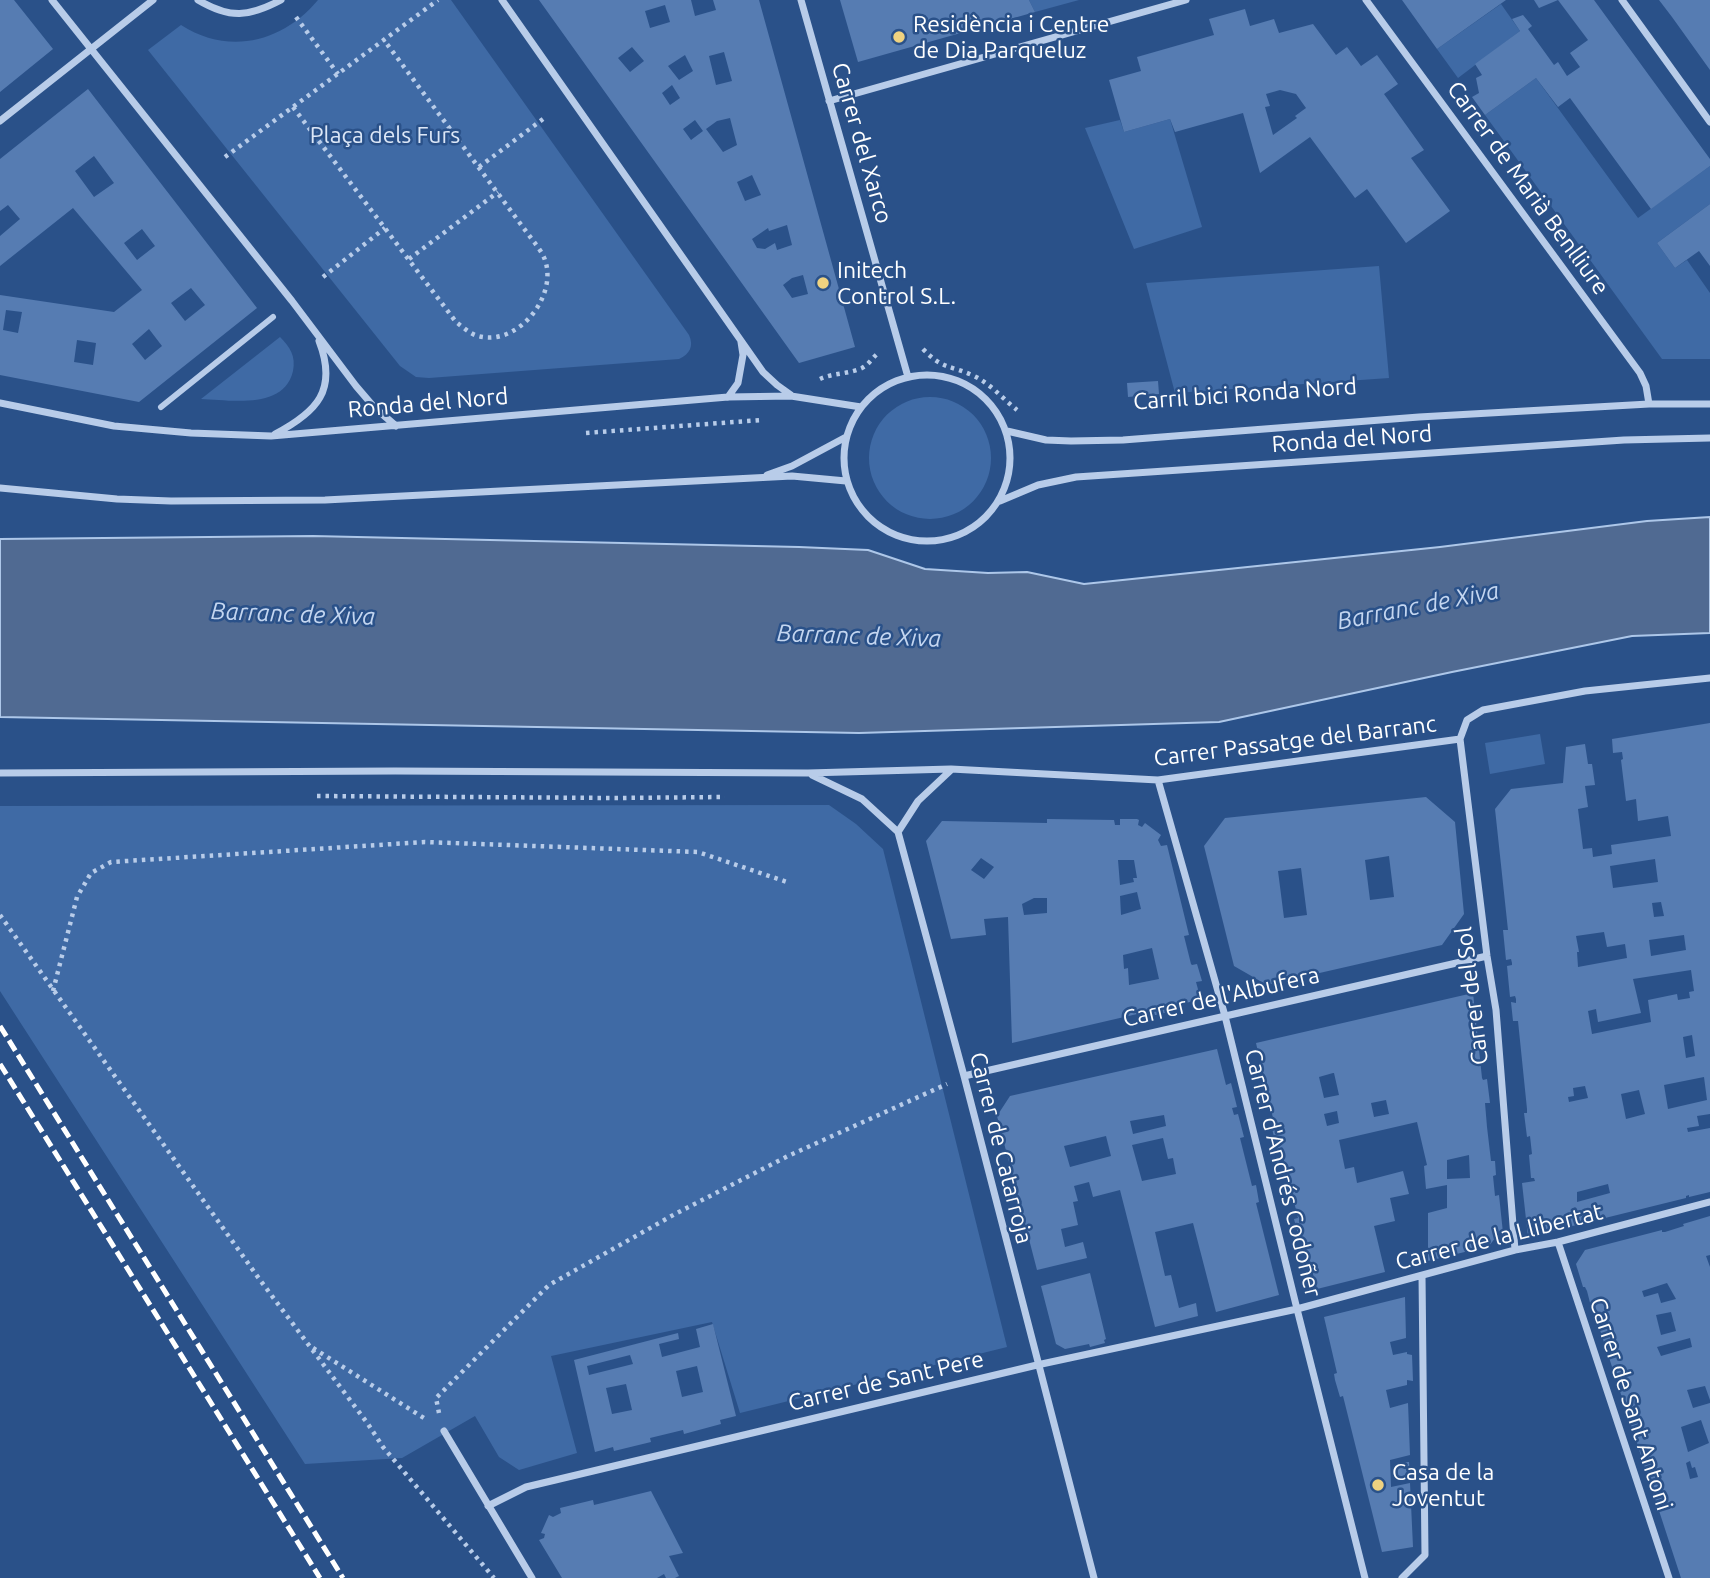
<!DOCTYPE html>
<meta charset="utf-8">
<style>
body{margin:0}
canvas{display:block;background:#2a5189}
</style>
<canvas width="1710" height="1578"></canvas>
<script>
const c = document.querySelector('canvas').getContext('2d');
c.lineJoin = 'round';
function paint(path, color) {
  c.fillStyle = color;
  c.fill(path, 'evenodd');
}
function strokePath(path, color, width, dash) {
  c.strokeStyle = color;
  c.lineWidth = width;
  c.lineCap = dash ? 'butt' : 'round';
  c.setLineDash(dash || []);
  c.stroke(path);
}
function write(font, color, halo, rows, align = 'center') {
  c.font = font + ' Ubuntu,sans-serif';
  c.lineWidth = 5;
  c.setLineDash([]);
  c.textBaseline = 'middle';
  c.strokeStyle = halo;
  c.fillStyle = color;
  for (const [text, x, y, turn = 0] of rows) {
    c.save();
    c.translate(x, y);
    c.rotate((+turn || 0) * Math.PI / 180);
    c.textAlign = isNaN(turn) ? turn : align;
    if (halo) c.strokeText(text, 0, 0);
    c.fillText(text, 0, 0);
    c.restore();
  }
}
paint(new Path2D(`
 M 318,0 L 451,0 L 689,335 C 694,346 690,354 679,359 L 429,378 L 416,377 L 400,366 L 148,50 L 181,25 C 229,56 283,42 318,0 Z
 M 1029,0 L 1079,0 L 1035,12 Z
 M 1501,4 L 1520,31 L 1458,78 L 1437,49 Z
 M 1536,78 L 1638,218 L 1710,166 L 1710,204 L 1657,243 L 1675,268 L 1687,260 L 1710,293 L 1710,359 L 1662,359 L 1485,115 Z
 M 1170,119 L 1202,227 L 1134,249 L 1085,128 L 1120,120 L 1124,132 Z
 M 1379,266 L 1389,378 L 1175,393 L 1146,283 Z
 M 280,337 C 290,347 296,356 293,371 C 284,410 231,400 201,399 Z
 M869 458a61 61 0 1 1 122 0a61 61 0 1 1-122 0Z
 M 1540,734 L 1545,764 L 1490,774 L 1485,743 Z
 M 829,805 L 856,824 L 883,849 L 1007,1347 L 740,1413 L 712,1322 L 551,1356 L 577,1453 L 519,1470 L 499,1457 L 475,1416 L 402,1458 L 305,1464 L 0,991 L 0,806 Z`), '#3f6aa5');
const water = new Path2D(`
 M 1710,517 L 1710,633 L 1632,636 L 1452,672 L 1219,722 L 859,733 L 0,717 L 0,539 L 313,536 L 799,547 L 868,550 L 925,569 L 988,573 L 1027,572 L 1084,584 L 1440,547 L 1647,521 Z`);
paint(water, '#506a92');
strokePath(water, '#adc7e9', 2);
paint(new Path2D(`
 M 0,0 L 14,0 L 53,49 L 0,92 Z
 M 539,0 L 691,0 L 695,16 L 716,10 L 713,0 L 759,0 L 855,347 L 799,363 ZM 665,5 L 670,22 L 650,28 L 645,11 ZM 632,47 L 644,61 L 630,72 L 618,58 ZM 724,52 L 732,81 L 716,85 L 709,56 ZM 685,55 L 693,71 L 679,80 L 668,66 ZM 672,85 L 680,98 L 670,105 L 662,93 ZM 730,118 L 737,145 L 723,152 L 706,129 L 717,121 ZM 695,120 L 703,131 L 691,140 L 683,129 ZM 752,175 L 761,195 L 745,201 L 737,182 ZM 787,225 L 792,245 L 777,250 L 775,243 L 765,249 L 757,248 L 752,239 L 768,228 L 769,231 ZM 803,275 L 808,294 L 792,298 L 783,285 L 792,278 Z
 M 840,0 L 1029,0 L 1035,12 L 858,62 Z
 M 1402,0 L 1506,0 L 1437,49 Z
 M 1534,0 L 1594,0 L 1710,159 L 1710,166 L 1651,209 L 1570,98 L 1558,107 L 1536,78 L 1485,115 L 1472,97 L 1479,93 L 1476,78 L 1482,75 L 1475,64 L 1520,31 L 1512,19 L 1523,15 L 1532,26 L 1528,29 L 1554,65 L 1558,62 L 1567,76 L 1580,67 L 1570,53 L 1588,40 L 1558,0 L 1539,8 Z
 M 1659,0 L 1710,0 L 1710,70 L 1672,17 Z
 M 1245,9 L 1250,26 L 1274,19 L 1279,33 L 1313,24 L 1336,55 L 1347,47 L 1361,66 L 1377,55 L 1398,84 L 1384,94 L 1424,150 L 1411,158 L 1450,211 L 1406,243 L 1367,189 L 1355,198 L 1310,137 L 1260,173 L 1243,113 L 1175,132 L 1170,119 L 1124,132 L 1109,80 L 1141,71 L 1137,57 L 1214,35 L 1209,19 ZM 1280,90 L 1296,94 L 1306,108 L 1295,116 L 1297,118 L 1273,135 L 1265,107 L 1270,106 L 1266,94 Z
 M 88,89 L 257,308 L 139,402 L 0,375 L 0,295 L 114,312 L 142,290 L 73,208 L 0,266 L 0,236 L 20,219 L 8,205 L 0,211 L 0,159 ZM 94,156 L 114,183 L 94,197 L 75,171 ZM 142,229 L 155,246 L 137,260 L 124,243 ZM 191,288 L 205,305 L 185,321 L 171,303 ZM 6,310 L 22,312 L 18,333 L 3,330 ZM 149,329 L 162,346 L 145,360 L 132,344 ZM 77,340 L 96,343 L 93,365 L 74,362 Z
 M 1710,204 L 1710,266 L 1699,251 L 1675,268 L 1657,243 Z
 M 1158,381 L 1159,394 L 1128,397 L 1127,383 Z
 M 1710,723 L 1710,1114 L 1697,1116 L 1699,1126 L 1687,1128 L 1688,1132 L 1710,1128 L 1710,1192 L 1689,1197 L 1689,1195 L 1686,1196 L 1686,1198 L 1528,1237 L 1522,1183 L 1535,1181 L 1534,1178 L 1531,1178 L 1529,1155 L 1532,1154 L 1530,1136 L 1527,1137 L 1524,1113 L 1527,1113 L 1527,1109 L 1518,1021 L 1513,1021 L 1511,1002 L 1516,1003 L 1516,999 L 1515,996 L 1510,997 L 1507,966 L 1512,965 L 1512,963 L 1511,959 L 1506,960 L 1503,930 L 1508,930 L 1495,809 L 1511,789 L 1563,783 L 1566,747 L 1585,744 L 1588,764 L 1592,764 L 1595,785 L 1585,786 L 1588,807 L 1578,809 L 1583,849 L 1592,848 L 1593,857 L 1612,854 L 1611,845 L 1671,836 L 1668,816 L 1638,821 L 1636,799 L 1626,801 L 1621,760 L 1623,759 L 1622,752 L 1613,753 L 1612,739 ZM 1655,859 L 1658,882 L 1613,888 L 1610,866 ZM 1661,902 L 1664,916 L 1654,917 L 1652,903 ZM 1604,932 L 1607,947 L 1625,944 L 1627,958 L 1578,967 L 1577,952 L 1579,952 L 1576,936 ZM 1684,935 L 1686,950 L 1651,956 L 1649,940 ZM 1691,970 L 1694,991 L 1689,992 L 1690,998 L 1678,1000 L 1677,994 L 1648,1000 L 1651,1022 L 1592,1034 L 1588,1011 L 1596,1009 L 1598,1022 L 1641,1013 L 1633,979 ZM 1692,1035 L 1695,1056 L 1686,1058 L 1683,1037 ZM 1704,1077 L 1707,1100 L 1668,1109 L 1664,1085 ZM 1585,1086 L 1588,1098 L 1569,1102 L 1568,1097 L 1574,1096 L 1573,1088 ZM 1639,1090 L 1645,1114 L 1626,1119 L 1621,1094 ZM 1608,1184 L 1610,1193 L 1577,1202 L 1577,1192 Z
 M 1426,797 L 1455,822 L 1464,914 L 1442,945 L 1267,985 L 1234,966 L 1204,846 L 1225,818 ZM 1389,856 L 1394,897 L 1370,900 L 1365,860 ZM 1301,868 L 1307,915 L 1284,918 L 1278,871 Z
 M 1047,819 L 1114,820 L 1115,825 L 1120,825 L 1120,819 L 1137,819 L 1139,820 L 1138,825 L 1142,827 L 1145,823 L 1161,835 L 1158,840 L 1161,846 L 1167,845 L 1189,935 L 1184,936 L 1191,964 L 1192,965 L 1197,964 L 1202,981 L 1196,982 L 1199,993 L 1194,1001 L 1168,1007 L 1169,1012 L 1151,1016 L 1150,1011 L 1012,1043 L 1008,917 L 984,919 L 986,935 L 951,939 L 926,841 L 942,821 L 1047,823 ZM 981,858 L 994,867 L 984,879 L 971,870 ZM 1118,860 L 1134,860 L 1137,878 L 1133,878 L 1134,882 L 1120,885 ZM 1137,892 L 1141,909 L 1121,915 L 1120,896 ZM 1034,898 L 1047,898 L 1047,913 L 1024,915 L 1022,904 ZM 1152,948 L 1159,979 L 1129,985 L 1128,968 L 1124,969 L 1123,955 Z
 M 1473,993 L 1482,1078 L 1483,1080 L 1487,1079 L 1490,1103 L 1485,1103 L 1487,1127 L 1491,1161 L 1495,1161 L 1496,1175 L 1493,1176 L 1495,1196 L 1499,1195 L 1503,1233 L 1499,1233 L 1489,1246 L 1428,1261 L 1428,1213 L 1447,1208 L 1447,1185 L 1426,1189 L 1424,1166 L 1427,1165 L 1417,1122 L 1339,1140 L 1345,1169 L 1354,1167 L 1357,1183 L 1403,1171 L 1409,1194 L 1390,1198 L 1395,1221 L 1374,1226 L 1385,1272 L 1317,1289 L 1304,1241 L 1300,1242 L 1294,1219 L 1298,1218 L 1282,1153 L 1281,1150 L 1277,1151 L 1272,1128 L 1275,1127 L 1256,1043 ZM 1333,1073 L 1334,1073 L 1339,1095 L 1324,1098 L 1319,1077 ZM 1386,1100 L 1389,1114 L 1374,1117 L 1371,1103 ZM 1337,1111 L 1339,1123 L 1327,1126 L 1324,1114 ZM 1469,1155 L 1470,1178 L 1447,1179 L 1447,1160 Z
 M 1217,1049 L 1226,1085 L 1231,1083 L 1237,1107 L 1232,1108 L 1234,1115 L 1238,1114 L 1244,1137 L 1240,1138 L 1252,1186 L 1256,1185 L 1259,1202 L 1256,1203 L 1279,1295 L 1216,1312 L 1193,1223 L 1155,1232 L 1165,1276 L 1171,1275 L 1179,1308 L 1196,1303 L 1198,1316 L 1155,1327 L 1120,1190 L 1093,1197 L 1089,1182 L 1074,1186 L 1078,1201 L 1073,1202 L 1078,1225 L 1061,1229 L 1065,1247 L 1083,1242 L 1087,1258 L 1037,1270 L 997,1116 L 1010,1096 ZM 1164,1115 L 1166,1126 L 1133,1134 L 1130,1121 ZM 1106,1136 L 1111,1156 L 1070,1167 L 1064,1146 ZM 1163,1138 L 1168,1159 L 1173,1158 L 1176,1174 L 1142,1181 L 1132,1145 Z
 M 1710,1216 L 1710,1255 L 1706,1256 L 1710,1267 L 1710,1400 L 1705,1386 L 1687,1390 L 1693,1408 L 1710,1403 L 1710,1578 L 1681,1578 L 1600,1330 L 1597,1330 L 1587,1291 L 1585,1287 L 1583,1287 L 1576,1264 L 1585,1250 L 1662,1230 L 1662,1232 L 1665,1232 L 1684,1226 L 1683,1224 ZM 1667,1283 L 1676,1299 L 1661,1303 L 1658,1293 L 1644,1297 L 1642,1291 ZM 1671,1312 L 1676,1331 L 1661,1335 L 1656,1315 ZM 1690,1338 L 1692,1347 L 1661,1356 L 1657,1347 ZM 1701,1420 L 1709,1443 L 1688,1452 L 1681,1427 ZM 1690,1461 L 1692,1468 L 1695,1467 L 1698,1477 L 1690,1479 L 1686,1463 Z
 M 1090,1273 L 1106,1339 L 1104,1340 L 1105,1343 L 1090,1347 L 1089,1344 L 1065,1349 L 1056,1344 L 1041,1286 Z
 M 1405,1297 L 1406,1338 L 1390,1342 L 1393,1355 L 1407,1352 L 1407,1354 L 1412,1355 L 1413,1381 L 1407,1380 L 1407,1385 L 1386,1390 L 1390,1408 L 1408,1403 L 1410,1455 L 1390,1460 L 1391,1487 L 1410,1483 L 1413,1547 L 1382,1552 L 1343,1396 L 1340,1397 L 1335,1380 L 1334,1374 L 1337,1373 L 1324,1317 Z
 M 713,1324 L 736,1416 L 720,1420 L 721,1424 L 684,1434 L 683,1430 L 650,1438 L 651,1442 L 614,1451 L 613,1447 L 595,1452 L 574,1360 L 678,1333 L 679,1339 L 659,1344 L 662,1357 L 700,1347 L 696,1329 ZM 630,1355 L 633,1364 L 589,1375 L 587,1366 ZM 697,1366 L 703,1392 L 682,1397 L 676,1371 ZM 626,1384 L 632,1410 L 612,1414 L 606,1388 Z
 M 1409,1462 L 1410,1476 L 1398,1477 L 1397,1463 Z
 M 651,1491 L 683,1553 L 669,1556 L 679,1576 L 675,1578 L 666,1578 L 664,1574 L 657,1578 L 562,1578 L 539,1540 L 544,1538 L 545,1534 L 541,1533 L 549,1515 L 553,1517 L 561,1513 L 560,1508 L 593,1500 L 594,1505 Z`), '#567cb2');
strokePath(new Path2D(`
 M 296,17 L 338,74
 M 293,107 L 456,322 C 463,327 470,334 478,336 C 517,347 558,297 545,260 C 543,254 538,247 534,242 L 384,40
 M 225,157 L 438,0
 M 479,167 L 543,119
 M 409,259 L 498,192
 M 323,277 L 385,228
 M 923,349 C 942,369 949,365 972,375 C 990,383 1002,398 1017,410
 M 820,379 C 833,373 849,374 862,368 C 870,364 873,356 880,352
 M 586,433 L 762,420
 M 317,796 L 616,798 L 725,797
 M 0,915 L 260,1280 L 368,1424 L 383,1447 L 494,1578
 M 53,991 L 77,897 L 91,873 L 111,862 L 425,842 L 698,852 L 787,882
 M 313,1348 L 427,1420
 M 439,1413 L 436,1398 L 549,1285 L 675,1214 L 788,1156 L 947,1084`), '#b8cce9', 4.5, [3.5, 5]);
strokePath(new Path2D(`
 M 161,407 L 273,317`), '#b8cce9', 6);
strokePath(new Path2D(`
 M 52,0 L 292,301 L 356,386 L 374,407 L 396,426
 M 198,0 C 230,19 249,17 281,0
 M 502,0 L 763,372 L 777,385 L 791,395
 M 801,0 L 908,377
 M 1366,0 L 1640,373 L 1646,386 L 1649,404
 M 1622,0 L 1710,122
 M 829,101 L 1186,0
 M 0,121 L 153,0
 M844 458a83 83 0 1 1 166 0a83 83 0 1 1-166 0Z
 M 728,397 L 738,383 L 743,355 L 741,342
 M 0,403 L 114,426 L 191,433 L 271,436 L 728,397 L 791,396 L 861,407
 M 1007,431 L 1046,440 L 1071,441 L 1123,440 L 1419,417 L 1649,404 L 1710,404
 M 275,434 C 317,412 338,390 319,341
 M 767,475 L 792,466 L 846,437
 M 0,488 L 117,499 L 171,501 L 325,500 L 792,476 L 846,481
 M 1000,501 L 1038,485 L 1076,477 L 1624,440 L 1710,438
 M 1460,739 L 1487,956 L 1496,1010 L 1515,1250
 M 0,773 L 395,771 L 808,773 L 951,769 L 1158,780 L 1460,739 L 1467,720 L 1483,710 L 1585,691 L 1710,678
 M 812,775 L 862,799 L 898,832 L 964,1076 L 1094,1578
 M 1158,780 L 1225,1016 L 1297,1309 L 1365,1578
 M 898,832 L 918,801 L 951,770
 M 964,1076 L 1487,956
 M 1558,1242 L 1669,1578
 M 444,1431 L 532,1578
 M 488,1506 L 526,1487 L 1037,1365 L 1297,1309 L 1515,1250 L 1558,1242 L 1710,1202
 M 1402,1578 L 1425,1555 L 1422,1275`), '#b8cce9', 7);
strokePath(new Path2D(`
 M 0,1026 L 343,1578
 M 0,1064 L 320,1578`), '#fff', 5, [12, 5]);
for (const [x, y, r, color] of [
 [899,37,7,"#efd280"],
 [823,283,7,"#efd280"],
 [1378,1485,7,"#efd280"]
]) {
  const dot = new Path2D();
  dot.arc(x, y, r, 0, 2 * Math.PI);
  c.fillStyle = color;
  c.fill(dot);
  strokePath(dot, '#2a5189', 2.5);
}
write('23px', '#fff', '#2a5189', [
 ["Residència i Centre",913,24],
 ["de Dia Parqueluz",913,50],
 ["Initech",837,270],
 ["Control S.L.",837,296],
 ["Casa de la",1392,1472],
 ["Joventut",1392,1498]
], 'left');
write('23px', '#dce7f7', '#2a5189', [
 ["Plaça dels Furs",385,135]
]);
write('23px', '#fff', '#2a5189', [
 ["Carrer del Xarco",862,143,74],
 ["Carrer de Marià Benlliure",1528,188,54],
 ["Carril bici Ronda Nord",1245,394,-4],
 ["Ronda del Nord",428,403,-5],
 ["Ronda del Nord",1352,439,-4],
 ["Carrer Passatge del Barranc",1295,741,-7],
 ["Carrer del Sol",1472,996,-97],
 ["Carrer de l'Albufera",1221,997,-13],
 ["Carrer de Catarroja",1001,1148,76],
 ["Carrer d'Andrés Codoñer",1283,1173,76],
 ["Carrer de la Llibertat",1499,1237,-14],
 ["Carrer de Sant Pere",886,1381,-13],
 ["Carrer de Sant Antoni",1631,1404,72]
]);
write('italic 24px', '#c4d6f0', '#2a5189', [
 ["Barranc de Xiva",1418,606,-11],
 ["Barranc de Xiva",293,614,2],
 ["Barranc de Xiva",859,636,2]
]);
</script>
